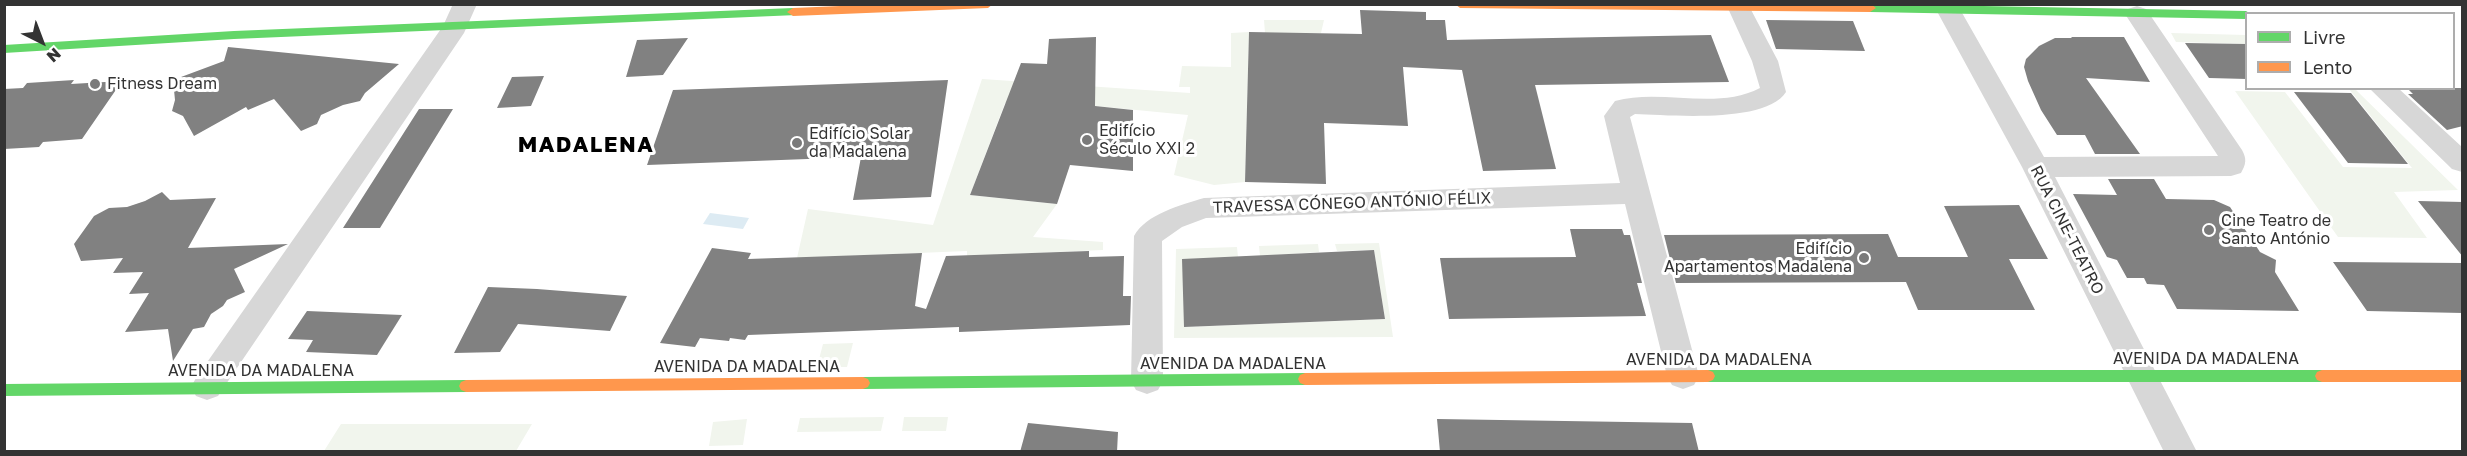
<!DOCTYPE html>
<meta charset="utf-8">
<style>
body{margin:0}
#map{position:relative;width:2467px;height:456px;overflow:hidden;background:#fff;font-family:"Golos Text",sans-serif}
canvas{display:block}
.frame{position:absolute;inset:0;border:6px solid #333;pointer-events:none}
.legend{position:absolute;left:2245px;top:12px;width:210px;height:78px;box-sizing:border-box;background:#fff;border:2px solid #adadad;margin:0;padding:8px 10px;list-style:none;font-size:18px;color:#333}
.legend li{display:flex;align-items:center;gap:12px;height:30px}
.legend b{width:30px;border:2px solid #adadad}
.north{position:absolute;left:12px;top:12px;width:60px;height:60px;-webkit-text-stroke:4px #fff;paint-order:stroke;rotate:138deg;font-size:16px;font-weight:700;line-height:24px;text-align:center;color:#333}
.north::after{content:'';display:block;margin:auto;width:21px;height:27px;background:#333;clip-path:polygon(50% 0,100% 100%,50% 72%,0 100%)}
</style>
<div id="map">
<canvas width="2467" height="456"></canvas>
<div class="frame"></div>
<ul class="legend">
<li><b style="height:8px;background:#63d668"></b>Livre</li>
<li><b style="height:8px;background:#ff974d"></b>Lento</li>
</ul>
<div class="north">N</div>
</div>
<script>
const c = document.querySelector('canvas').getContext('2d');
c.lineJoin = 'round';
function paint(path, color) {
  c.fillStyle = color;
  c.fill(path, 'evenodd');
}
function strokePath(path, color, width, dash) {
  c.strokeStyle = color;
  c.lineWidth = width;
  c.lineCap = dash ? 'butt' : 'round';
  c.setLineDash(dash || []);
  c.stroke(path);
}
function write(font, color, halo, rows, align = 'center') {
  c.font = font + ' "Golos Text",sans-serif';
  c.lineWidth = 6;
  c.setLineDash([]);
  c.textBaseline = 'middle';
  c.strokeStyle = halo;
  c.fillStyle = color;
  for (const [text, x, y, turn = 0] of rows) {
    c.save();
    c.translate(x, y);
    c.rotate((+turn || 0) * Math.PI / 180);
    c.textAlign = isNaN(turn) ? turn : align;
    if (halo) c.strokeText(text, 0, 0);
    c.fillText(text, 0, 0);
    c.restore();
  }
}
paint(new Path2D(`
 M 1264,20 L 1324,20 L 1321,33 L 1265,33 Z
 M 1249,32 L 1245,182 L 1214,185 L 1174,175 L 1188,115 L 1054,102 L 1005,103 L 970,195 L 1057,204 L 1033,237 L 1103,242 L 1103,250 L 967,256 L 967,251 L 797,258 L 808,209 L 933,225 L 982,79 L 1190,93 L 1190,87 L 1179,87 L 1182,66 L 1231,67 L 1231,33 Z
 M 2171,33 L 2246,35 L 2246,44 L 2176,42 Z
 M 2343,89 L 2355,89 L 2458,190 L 2394,192 L 2427,238 L 2338,237 L 2235,91 L 2285,92 L 2343,167 L 2412,168 L 2349,89 Z
 M 1379,243 L 1393,337 L 1174,338 L 1176,249 L 1237,247 L 1238,257 L 1185,327 L 1385,319 L 1374,250 L 1337,251 L 1335,244 Z
 M 1318,244 L 1319,252 L 1260,256 L 1259,246 Z
 M 853,343 L 847,367 L 817,367 L 823,344 Z
 M 884,417 L 881,431 L 797,432 L 800,418 Z
 M 904,417 L 948,417 L 946,431 L 902,431 Z
 M 747,419 L 743,445 L 709,446 L 713,422 Z
 M 341,424 L 532,424 L 516,451 L 324,451 Z`), '#f1f5ed');
paint(new Path2D(`
 M 710,213 L 749,218 L 743,229 L 703,224 Z`), '#ddebf3');
paint(new Path2D(`
 M 1360,10 L 1426,12 L 1426,20 L 1445,20 L 1447,40 L 1711,35 L 1729,82 L 1535,85 L 1556,169 L 1483,171 L 1462,70 L 1403,67 L 1408,126 L 1324,123 L 1326,184 L 1245,182 L 1249,32 L 1362,34 Z
 M 1766,20 L 1853,21 L 1865,51 L 1776,49 Z
 M 1096,37 L 1095,106 L 1133,110 L 1133,171 L 1070,165 L 1057,204 L 970,195 L 1021,63 L 1047,64 L 1049,39 Z
 M 2071,37 L 2124,37 L 2150,82 L 2086,78 L 2140,154 L 2095,154 L 2085,135 L 2057,135 L 2041,110 L 2028,81 L 2024,67 L 2026,59 L 2039,46 L 2055,38 L 2072,38 Z
 M 688,38 L 663,75 L 626,77 L 637,40 Z
 M 2185,43 L 2247,44 L 2247,79 L 2209,78 Z
 M 228,47 L 399,64 L 365,93 L 360,101 L 343,105 L 321,115 L 317,124 L 301,131 L 274,99 L 248,110 L 246,107 L 194,136 L 183,116 L 172,111 L 175,100 L 173,80 L 224,61 Z
 M 544,76 L 531,106 L 497,108 L 512,77 Z
 M 74,80 L 71,84 L 122,81 L 82,139 L 43,142 L 39,147 L 4,149 L 4,89 L 23,88 L 27,83 Z
 M 948,80 L 931,197 L 853,200 L 861,157 L 647,165 L 673,90 Z
 M 2407,88 L 2463,88 L 2463,126 L 2447,130 L 2408,94 L 2413,94 Z
 M 2294,92 L 2351,93 L 2408,164 L 2348,163 Z
 M 419,109 L 453,109 L 380,228 L 343,228 Z
 M 2108,179 L 2154,179 L 2166,199 L 2214,200 L 2230,207 L 2260,252 L 2276,260 L 2275,272 L 2299,311 L 2177,309 L 2164,285 L 2147,284 L 2144,278 L 2127,278 L 2117,260 L 2107,257 L 2073,194 L 2117,195 Z
 M 162,192 L 170,200 L 216,198 L 188,248 L 288,244 L 234,269 L 245,292 L 227,300 L 223,306 L 211,314 L 204,327 L 193,329 L 173,361 L 168,329 L 125,332 L 149,293 L 129,294 L 143,272 L 113,273 L 123,258 L 81,261 L 74,244 L 94,216 L 109,208 L 127,207 L 145,201 Z
 M 2418,201 L 2463,202 L 2463,257 Z
 M 2019,205 L 2048,259 L 2009,259 L 2035,310 L 1918,310 L 1906,282 L 1676,283 L 1664,235 L 1888,234 L 1898,257 L 1968,257 L 1944,206 Z
 M 1570,229 L 1622,229 L 1624,235 L 1630,235 L 1642,283 L 1637,283 L 1646,316 L 1449,319 L 1440,258 L 1576,257 Z
 M 712,248 L 751,253 L 748,259 L 922,253 L 915,306 L 926,309 L 946,256 L 1089,251 L 1089,257 L 1124,256 L 1123,296 L 1131,296 L 1130,325 L 959,332 L 959,327 L 748,335 L 745,340 L 730,338 L 729,341 L 700,338 L 695,347 L 660,343 Z
 M 1374,250 L 1385,319 L 1184,327 L 1182,259 Z
 M 2333,262 L 2463,263 L 2463,313 L 2367,311 Z
 M 488,287 L 537,289 L 627,296 L 610,331 L 518,324 L 500,352 L 454,353 Z
 M 307,311 L 402,315 L 377,355 L 306,352 L 313,340 L 288,339 Z
 M 1437,419 L 1692,423 L 1699,452 L 1440,452 Z
 M 1028,423 L 1118,432 L 1117,452 L 1020,452 Z`), '#818181');
paint(new Path2D(`
 M 453,4 L 477,4 L 464,33 L 218,396 L 207,400 L 196,396 L 191,387 L 196,378 L 443,26 Z
 M 1726,4 L 1749,6 L 1778,61 L 1786,92 C 1766,124 1669,115 1635,114 L 1630,117 L 1699,376 L 1694,385 L 1683,389 L 1672,385 L 1667,376 L 1625,204 L 1206,218 L 1182,227 L 1162,241 L 1163,381 L 1158,390 L 1147,394 L 1136,390 L 1131,381 L 1134,236 C 1146,214 1181,205 1204,198 L 1620,183 L 1604,116 L 1615,101 C 1661,88 1716,111 1760,88 L 1752,61 Z
 M 1933,4 L 1957,4 L 2044,157 L 2218,156 L 2125,14 L 2128,9 L 2137,6 L 2146,9 L 2242,150 C 2247,159 2246,164 2241,173 L 2231,176 L 2055,177 L 2197,452 L 2164,452 L 2022,167 Z
 M 2369,88 L 2398,88 L 2462,147 L 2462,172 L 2452,169 Z`), '#d7d7d7');
paint(new Path2D(`
 M 1878,4 L 2246,11 L 2251,14 L 2246,14 L 2246,19 L 1870,12 L 1864,8 L 1866,5 Z
 M 793,8 L 799,12 L 797,15 L 234,39 L 4,53 L 4,45 L 234,31 Z
 M 1708,370 L 2322,370 L 2327,372 L 2329,376 L 2327,380 L 2322,382 L 1708,382 L 1703,380 L 1701,376 L 1703,372 Z
 M 1305,373 L 1310,375 L 1312,379 L 1310,383 L 1305,385 L 863,389 L 858,387 L 856,383 L 858,379 L 863,377 Z
 M 466,380 L 471,382 L 473,386 L 471,390 L 466,392 L 4,396 L 4,384 Z`), '#63d668');
paint(new Path2D(`
 M 887,4 L 993,4 L 988,8 L 793,16 L 787,12 L 793,8 Z
 M 1455,4 L 1871,4 L 1876,8 L 1870,12 L 1460,8 Z
 M 1708,370 L 1713,372 L 1715,376 L 1713,380 L 1708,382 L 1305,385 L 1300,383 L 1298,379 L 1300,375 L 1305,373 Z
 M 2322,370 L 2462,370 L 2462,382 L 2322,382 L 2317,380 L 2315,376 L 2317,372 Z
 M 863,377 L 868,379 L 870,383 L 868,387 L 863,389 L 466,392 L 461,390 L 459,386 L 461,382 L 466,380 Z`), '#ff974d');
for (const [x, y, r, color] of [
 [95,84,6,"#7a7a7a"],
 [1087,140,6,"#7a7a7a"],
 [797,143,6,"#7a7a7a"],
 [2209,230,6,"#7a7a7a"],
 [1864,258,6,"#7a7a7a"]
]) {
  const dot = new Path2D();
  dot.arc(x, y, r, 0, 2 * Math.PI);
  c.fillStyle = color;
  c.fill(dot);
  strokePath(dot, '#fff', 2);
}
write('16px', '#333', '#fff', [
 ["Fitness Dream",107,84],
 ["Edifício",1099,131],
 ["Século XXI 2",1099,149],
 ["Edifício Solar",809,134],
 ["da Madalena",809,152],
 ["Cine Teatro de",2221,221],
 ["Santo António",2221,239],
 ["Edifício",1852,249,"right"],
 ["Apartamentos Madalena",1852,267,"right"]
], 'left');
write('16px', '#333', '#fff', [
 ["TRAVESSA CÓNEGO ANTÓNIO FÉLIX",1352,203,-2],
 ["RUA CINE-TEATRO",2067,230,63],
 ["AVENIDA DA MADALENA",2206,359],
 ["AVENIDA DA MADALENA",1719,360],
 ["AVENIDA DA MADALENA",1233,364],
 ["AVENIDA DA MADALENA",747,367],
 ["AVENIDA DA MADALENA",261,371]
]);
c.letterSpacing = '1.5px';
write('bold 22px', '#000', '#fff', [
 ["MADALENA",586,145]
]);
c.letterSpacing = '0px';
</script>
